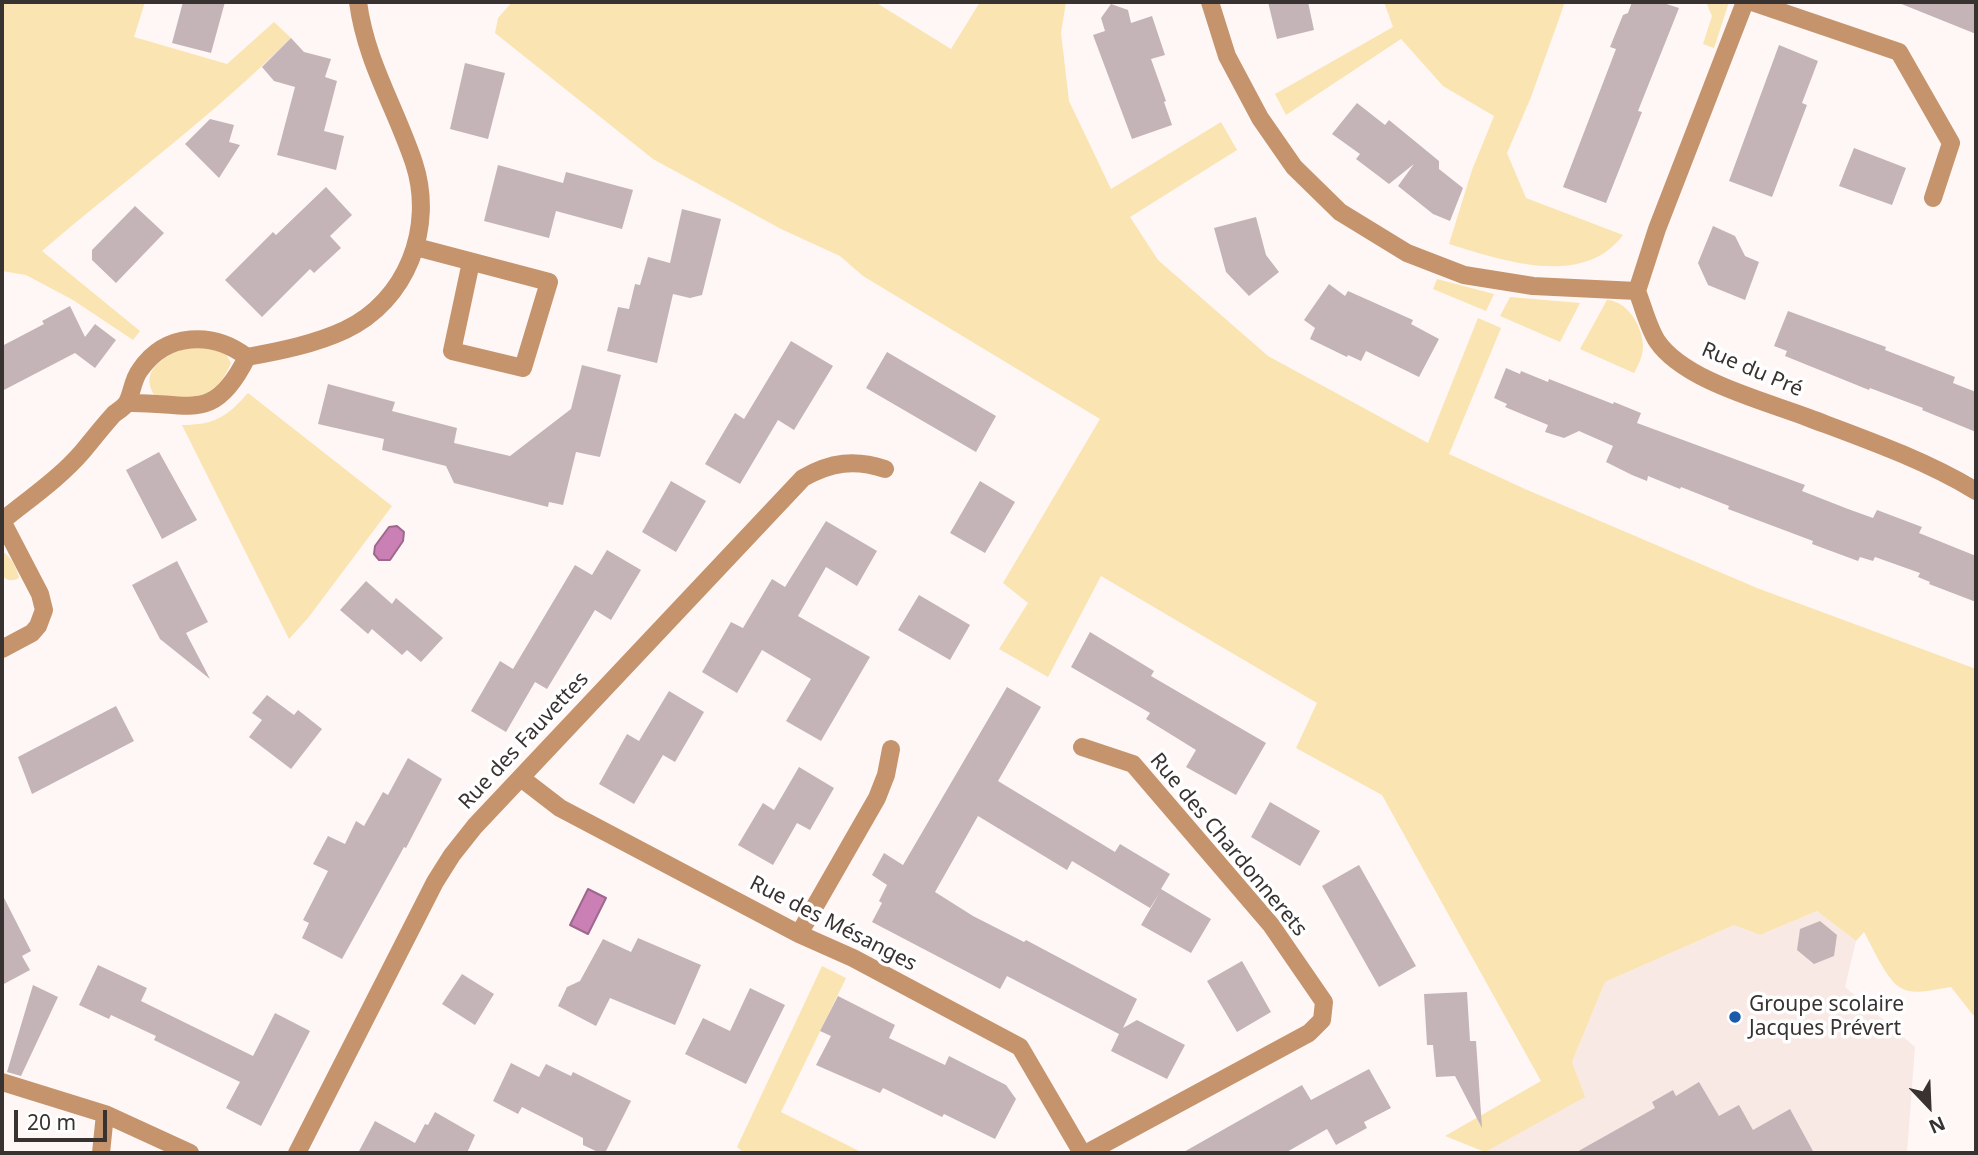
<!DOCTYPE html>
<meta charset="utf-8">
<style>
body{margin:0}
#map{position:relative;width:1978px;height:1155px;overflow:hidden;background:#fef7f5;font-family:"Noto Sans",sans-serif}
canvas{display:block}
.frame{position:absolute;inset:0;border:4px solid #383231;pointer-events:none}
.north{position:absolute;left:1894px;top:1071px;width:70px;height:70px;-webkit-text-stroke:5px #fff;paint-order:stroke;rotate:157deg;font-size:19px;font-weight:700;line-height:28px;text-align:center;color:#383231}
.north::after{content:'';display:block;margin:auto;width:24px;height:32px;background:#383231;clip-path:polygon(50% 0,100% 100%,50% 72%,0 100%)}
.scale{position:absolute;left:14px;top:1110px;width:93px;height:32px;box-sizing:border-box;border:4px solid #383231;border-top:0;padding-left:9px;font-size:21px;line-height:24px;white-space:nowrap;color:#383231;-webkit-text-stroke:5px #fff;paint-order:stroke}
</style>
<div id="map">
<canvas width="1978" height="1155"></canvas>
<div class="frame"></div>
<div class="north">N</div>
<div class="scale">20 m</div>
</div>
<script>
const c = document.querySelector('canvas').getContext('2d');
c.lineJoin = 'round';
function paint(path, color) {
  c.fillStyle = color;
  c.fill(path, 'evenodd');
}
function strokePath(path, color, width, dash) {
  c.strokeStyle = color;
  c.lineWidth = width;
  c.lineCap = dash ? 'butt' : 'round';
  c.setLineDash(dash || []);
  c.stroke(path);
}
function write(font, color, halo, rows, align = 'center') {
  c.font = font + ' "Noto Sans",sans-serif';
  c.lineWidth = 7;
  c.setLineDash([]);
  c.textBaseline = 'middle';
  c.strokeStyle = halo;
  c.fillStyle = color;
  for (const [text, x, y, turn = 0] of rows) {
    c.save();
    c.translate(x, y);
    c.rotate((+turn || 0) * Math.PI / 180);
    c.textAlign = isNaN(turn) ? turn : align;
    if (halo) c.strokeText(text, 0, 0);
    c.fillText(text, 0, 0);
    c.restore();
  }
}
paint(new Path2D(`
 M 1817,911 L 1856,941 L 1845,987 L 1915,1047 L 1907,1153 L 1485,1153 L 1572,1062 L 1605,982 L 1734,925 L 1760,935 Z`), '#f8e9e5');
paint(new Path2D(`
 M 2,2 L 145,2 L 134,37 L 227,64 L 274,22 L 291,38 C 214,115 125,180 42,251 L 140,331 L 133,340 L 73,300 L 26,275 L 2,271 Z
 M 512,2 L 875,2 L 951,49 L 980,2 L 1066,2 L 1061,33 L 1069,101 L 1111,189 L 1221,122 L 1237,150 L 1130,217 L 1158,260 L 1268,356 L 1428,443 L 1478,318 L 1501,328 L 1449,454 L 1525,489 L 1757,588 L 1976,669 L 1976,1015 L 1973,1015 L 1951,987 C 1937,989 1914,996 1901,988 C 1887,981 1872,946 1864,932 L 1856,941 L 1817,911 L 1760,935 L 1734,925 L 1605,982 L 1572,1062 L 1585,1097 L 1485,1152 L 1445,1136 L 1541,1081 L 1382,795 L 1296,748 L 1317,703 L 1101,576 L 1048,677 L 999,649 L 1028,603 L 1003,583 L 1100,419 L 863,276 L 840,256 L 781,229 L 653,159 L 495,33 L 498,18 Z
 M 1384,2 L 1565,2 L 1531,97 L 1507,153 L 1526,198 L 1623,235 C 1583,289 1501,260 1449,244 L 1472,170 L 1494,116 L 1443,86 L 1401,39 L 1286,115 L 1275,94 L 1393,27 Z
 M 1706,2 L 1729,2 L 1714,48 L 1703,44 L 1712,16 Z
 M 1437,279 L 1494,294 L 1486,311 L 1433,289 Z
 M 1510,297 L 1580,303 L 1560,342 L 1500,316 Z
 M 1607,300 C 1627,301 1642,325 1643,345 C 1643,356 1639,364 1634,373 L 1580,349 Z
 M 191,346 L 223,349 L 231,363 C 215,401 192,400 155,396 C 137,369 168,354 191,346 Z
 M 248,393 L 392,506 L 308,618 L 289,639 L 182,425 C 214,425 227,417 248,393 Z
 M 2,551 C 11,557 17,567 19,578 C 12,581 8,582 2,575 Z
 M 822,966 L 846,978 L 781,1112 L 863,1153 L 744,1153 L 737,1147 Z`), '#fae4b1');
const water = new Path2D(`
 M 397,526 L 404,532 L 403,541 L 390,560 L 379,560 L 374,554 L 375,546 L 389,527 Z
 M 588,889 L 606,898 L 588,934 L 570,925 Z`);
paint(water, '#ca7fb5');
strokePath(water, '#9e688d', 2);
paint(new Path2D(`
 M 183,2 L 225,2 L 211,53 L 172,43 Z
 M 1268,2 L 1308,2 L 1314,30 L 1277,39 Z
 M 1632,2 L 1660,2 L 1679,8 L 1638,111 L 1642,112 L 1606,203 L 1563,187 L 1616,49 L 1610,47 L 1623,15 L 1628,13 Z
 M 1899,2 L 1976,2 L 1976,34 L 1899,3 Z
 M 1111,4 L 1128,10 L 1131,23 L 1152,16 L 1165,55 L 1151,59 L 1166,101 L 1164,102 L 1172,125 L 1132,139 L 1093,35 L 1105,31 L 1101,18 Z
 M 291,38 L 304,52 L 331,59 L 325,77 L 337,81 L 324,131 L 344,136 L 336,170 L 277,155 L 295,87 L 274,81 L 262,67 Z
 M 1779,45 L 1818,61 L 1802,103 L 1807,105 L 1772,197 L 1729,181 Z
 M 465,63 L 505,73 L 488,139 L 450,129 Z
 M 1357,103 L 1385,125 L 1389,120 L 1439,161 L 1439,169 L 1463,188 L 1450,221 L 1433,214 L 1398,186 L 1414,164 L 1389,184 L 1356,159 L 1360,154 L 1332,134 Z
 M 210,119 L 234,125 L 229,142 L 240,145 L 219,178 L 185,144 Z
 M 1854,148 L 1906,168 L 1892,205 L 1839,186 Z
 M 498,165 L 563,183 L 566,172 L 633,190 L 622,229 L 556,211 L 549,238 L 484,221 Z
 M 326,187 L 352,215 L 330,236 L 341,248 L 314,273 L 310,269 L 262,317 L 225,280 L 273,232 L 276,235 Z
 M 135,206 L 164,233 L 116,283 L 92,260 L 92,250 Z
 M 682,209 L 721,219 L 702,295 L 690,298 L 673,294 L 657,363 L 607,351 L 618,307 L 629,309 L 635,284 L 640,285 L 648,257 L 670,263 Z
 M 1256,217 L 1266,255 L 1279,272 L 1249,296 L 1226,272 L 1214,228 Z
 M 1713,226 L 1735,236 L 1745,256 L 1759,262 L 1745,300 L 1708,285 L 1698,263 Z
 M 1329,284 L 1345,296 L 1348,291 L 1413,320 L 1411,324 L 1439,339 L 1419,377 L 1366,351 L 1361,361 L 1348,355 L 1347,357 L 1310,339 L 1315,328 L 1304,320 Z
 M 70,306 L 85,337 L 95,324 L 116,340 L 95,368 L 75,353 L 2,391 L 2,346 L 44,324 L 42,321 Z
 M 1788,311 L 1886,347 L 1885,350 L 1955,377 L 1953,383 L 1976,392 L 1976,432 L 1922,410 L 1923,408 L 1870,388 L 1869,390 L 1785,356 L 1787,351 L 1774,346 Z
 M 791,341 L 833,366 L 794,430 L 778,420 L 740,484 L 705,464 L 735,413 L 744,419 Z
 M 887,352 L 996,416 L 976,452 L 866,388 Z
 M 582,365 L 621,375 L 600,457 L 576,452 L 563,505 L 549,502 L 548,507 L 454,483 L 446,466 L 382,450 L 384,439 L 318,424 L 328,384 L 395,402 L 392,411 L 457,428 L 454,443 L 510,456 L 571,409 Z
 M 1506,368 L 1520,374 L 1521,371 L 1548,382 L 1549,379 L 1613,404 L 1614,402 L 1641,413 L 1637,423 L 1805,485 L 1802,491 L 1848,509 L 1873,518 L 1877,510 L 1922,527 L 1919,533 L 1976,556 L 1976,602 L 1929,584 L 1930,582 L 1918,577 L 1920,573 L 1875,557 L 1873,561 L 1860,557 L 1858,561 L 1812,544 L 1813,541 L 1728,509 L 1729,506 L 1681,487 L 1680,489 L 1648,476 L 1647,481 L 1632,475 L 1606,462 L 1613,446 L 1579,431 L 1564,438 L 1545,432 L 1548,425 L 1505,407 L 1507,404 L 1494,398 Z
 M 159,452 L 197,520 L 162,539 L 126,470 Z
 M 671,481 L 706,501 L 676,552 L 642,532 Z
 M 980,481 L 1015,502 L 985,553 L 950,533 Z
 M 826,521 L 877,551 L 857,586 L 826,567 L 798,616 L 870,657 L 821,741 L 786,721 L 811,679 L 762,650 L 737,693 L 702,672 L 731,622 L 743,628 L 772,579 L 785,587 Z
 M 607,550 L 641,570 L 611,620 L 595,610 L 547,689 L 535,682 L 506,732 L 471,711 L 500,661 L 513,669 L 575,565 L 592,575 Z
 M 177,561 L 208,622 L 186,633 L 210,679 L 160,639 L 132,585 Z
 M 366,581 L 392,604 L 396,598 L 443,638 L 421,662 L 407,650 L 402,655 L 372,629 L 368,634 L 340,610 Z
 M 919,595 L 970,625 L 950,660 L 898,630 Z
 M 1090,632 L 1154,671 L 1151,676 L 1266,743 L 1236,795 L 1186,767 L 1196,750 L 1146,719 L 1150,713 L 1071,667 Z
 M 1007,687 L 1041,707 L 998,781 L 1115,852 L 1120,844 L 1170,874 L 1161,889 L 1211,919 L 1191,953 L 1141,925 L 1160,892 L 1150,908 L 1072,861 L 1067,870 L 978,816 L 935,892 L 973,916 L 1024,942 L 1026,940 L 1137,999 L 1123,1028 L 1137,1020 L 1185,1045 L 1167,1079 L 1111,1051 L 1119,1034 L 1007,976 L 1000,989 L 872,922 L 882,903 L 879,901 L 887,885 L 872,875 L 884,853 L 903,865 Z
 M 669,691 L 704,712 L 675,762 L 663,755 L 634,804 L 599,784 L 627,734 L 639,741 Z
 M 267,695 L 294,715 L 298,710 L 322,729 L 291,769 L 249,737 L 262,720 L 252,713 Z
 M 116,706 L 134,741 L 32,794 L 18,757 Z
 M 408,758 L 442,779 L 406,848 L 404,847 L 342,959 L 302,938 L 309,923 L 303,920 L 328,871 L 313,864 L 328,836 L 345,844 L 356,821 L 364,826 L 383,792 L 388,795 Z
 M 799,767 L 834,788 L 810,830 L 797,823 L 773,865 L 738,845 L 763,803 L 774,810 Z
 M 1270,802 L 1320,831 L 1300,866 L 1251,837 Z
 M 1359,865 L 1416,966 L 1379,987 L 1322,886 Z
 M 2,894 L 31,951 L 22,956 L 30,970 L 2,985 Z
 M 1820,921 L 1837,935 L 1834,956 L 1814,964 L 1797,950 L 1800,929 Z
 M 638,938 L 701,965 L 675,1025 L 610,998 L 596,1026 L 558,1006 L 567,987 L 580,981 L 603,939 L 631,952 Z
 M 1242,961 L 1271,1012 L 1237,1032 L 1207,981 Z
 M 98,965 L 147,988 L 141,1001 L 253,1056 L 275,1013 L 310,1031 L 261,1126 L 226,1108 L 240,1082 L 154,1040 L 156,1036 L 111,1015 L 109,1019 L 79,1005 Z
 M 462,974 L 494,994 L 475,1025 L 442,1004 Z
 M 33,985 L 58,997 L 21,1076 L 7,1072 Z
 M 750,988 L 785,1005 L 746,1084 L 685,1054 L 703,1018 L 730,1031 Z
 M 1467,992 L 1470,1041 L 1476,1041 L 1482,1128 L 1455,1076 L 1436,1077 L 1433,1045 L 1427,1045 L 1424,994 Z
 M 838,996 L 895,1025 L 889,1038 L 945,1065 L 949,1056 L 1006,1085 L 1016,1099 L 995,1139 L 944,1114 L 942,1117 L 883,1088 L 880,1093 L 816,1065 L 831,1036 L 820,1031 Z
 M 511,1063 L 539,1077 L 546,1064 L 571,1076 L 573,1072 L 631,1101 L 605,1153 L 600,1153 L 583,1145 L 583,1138 L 522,1107 L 518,1114 L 493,1101 Z
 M 1369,1069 L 1391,1108 L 1364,1122 L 1367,1128 L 1336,1145 L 1327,1129 L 1285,1153 L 1182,1153 L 1302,1085 L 1311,1100 Z
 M 1699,1082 L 1719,1116 L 1739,1105 L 1753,1130 L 1790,1109 L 1814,1153 L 1575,1153 L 1655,1108 L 1652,1102 L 1673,1090 L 1676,1096 Z
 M 435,1112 L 475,1135 L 467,1153 L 358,1153 L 375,1121 L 415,1143 L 425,1124 L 428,1125 Z`), '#c4b4b7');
strokePath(new Path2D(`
 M 1210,2 L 1227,56 L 1260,118 L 1294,167 L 1340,212 L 1407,253 L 1464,275 L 1533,286 L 1637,291
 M 1745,2 L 1657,229 L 1637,291 C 1643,306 1648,327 1657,341 C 1684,381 1765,401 1809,418 C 1865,439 1925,460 1976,491
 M 1752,2 L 1899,52 L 1951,143 L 1933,198
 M 416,247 L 549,282 L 523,368 L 452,351 L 471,262
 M 127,403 C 188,401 213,426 247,357
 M 2,521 C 29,499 60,478 83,451 C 93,439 103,426 114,414 C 118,411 123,408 126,404 C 132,396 132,380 140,370 C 166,332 213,331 247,357 C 280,351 315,344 345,330 C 407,301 435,227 414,163 C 395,106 366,62 358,2
 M 2,649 L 32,633 L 38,626 L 44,610 L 40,594 L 2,521
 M 1082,747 L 1133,764 L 1271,925 L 1324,1002 L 1322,1020 L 1309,1033 L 1087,1153
 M 521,778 L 560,808 L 799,934 L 853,958 L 1020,1047 L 1082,1153
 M 799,934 L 877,798 L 886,775 L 891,749
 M 2,1082 L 105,1114 L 190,1153
 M 101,1153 L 105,1114
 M 297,1153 L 435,882 L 452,855 L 475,826 L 803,478 C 831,462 855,459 885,469`), '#c5946d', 18);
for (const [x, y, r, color] of [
 [1735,1017,7,"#1b5aab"]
]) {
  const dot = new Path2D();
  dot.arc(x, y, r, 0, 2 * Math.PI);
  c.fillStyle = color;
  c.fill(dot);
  strokePath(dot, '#fff', 2.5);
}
write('21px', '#383231', '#fff', [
 ["Rue du Pré",1752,370,23],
 ["Rue des Fauvettes",524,741,-47],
 ["Rue des Chardonnerets",1228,845,50],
 ["Rue des Mésanges",833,924,27]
]);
write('21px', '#383231', '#fff', [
 ["Groupe scolaire",1749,1005],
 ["Jacques Prévert",1749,1029]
], 'left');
</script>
